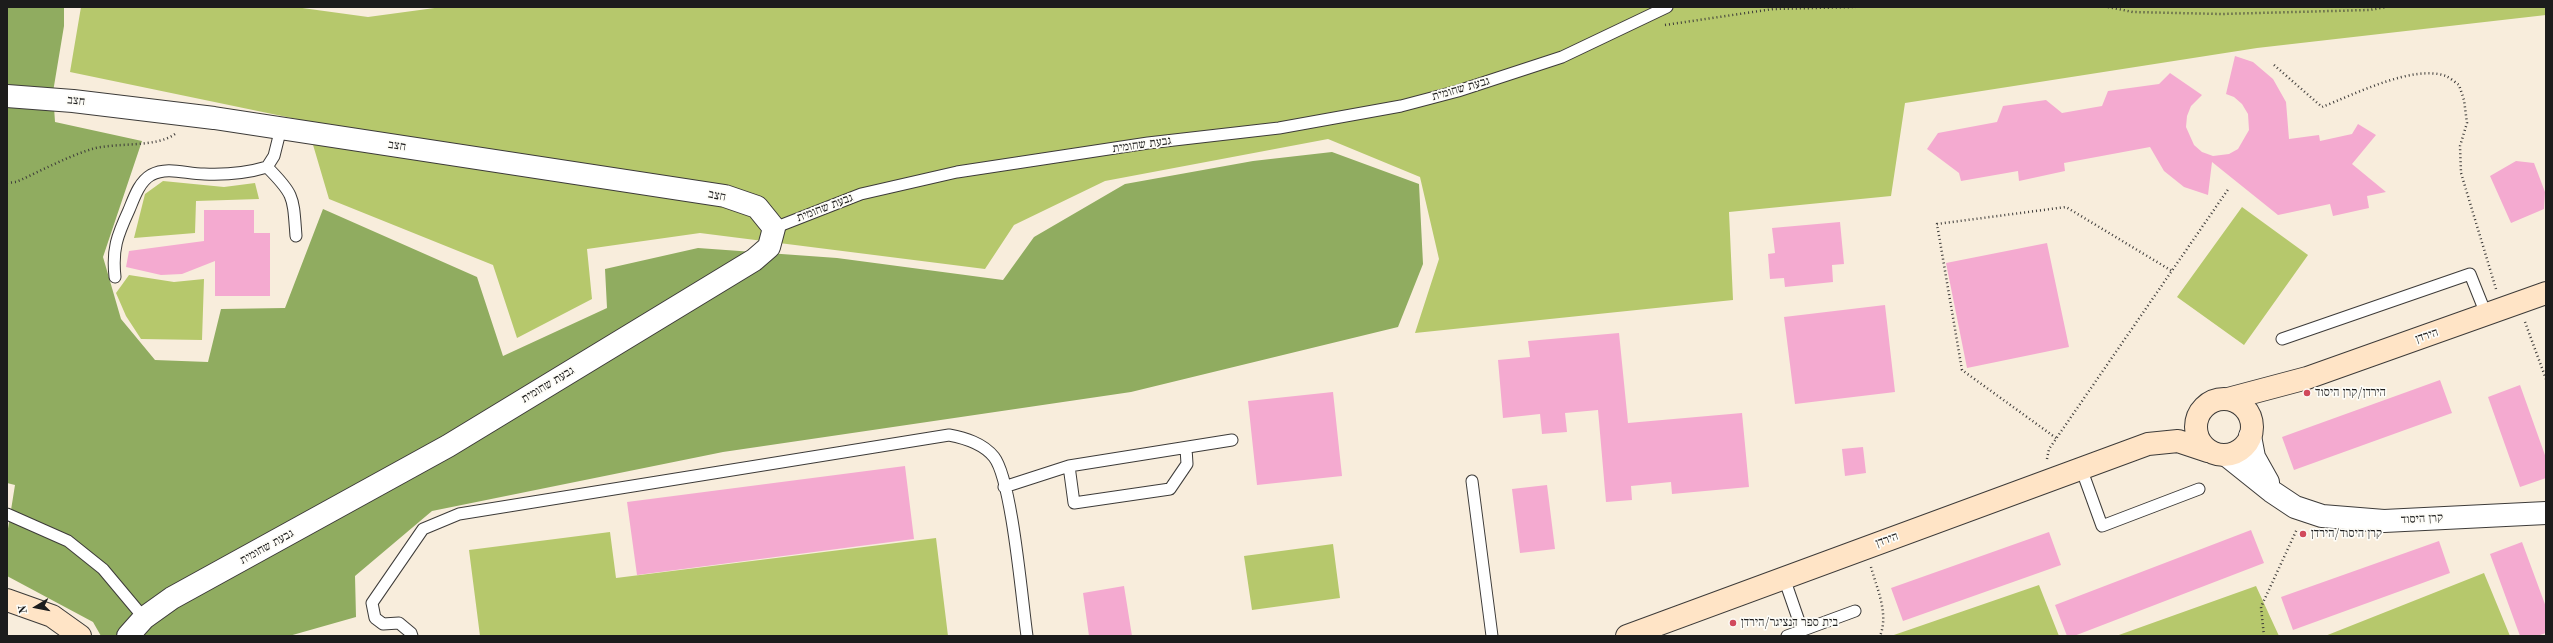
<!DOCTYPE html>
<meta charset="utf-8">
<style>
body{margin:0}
#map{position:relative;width:2553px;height:643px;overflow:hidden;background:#f8eddc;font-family:"Old Standard TT",serif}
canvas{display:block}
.frame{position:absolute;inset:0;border:8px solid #1c1c1c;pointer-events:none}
.north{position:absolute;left:16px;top:587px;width:40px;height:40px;-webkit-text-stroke:3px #fdfcf7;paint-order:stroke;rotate:260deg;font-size:11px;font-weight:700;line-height:16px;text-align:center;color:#1c1c1c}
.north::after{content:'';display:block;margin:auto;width:14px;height:18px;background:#1c1c1c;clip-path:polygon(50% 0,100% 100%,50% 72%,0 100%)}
</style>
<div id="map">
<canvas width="2553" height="643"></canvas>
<div class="frame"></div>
<div class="north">N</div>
</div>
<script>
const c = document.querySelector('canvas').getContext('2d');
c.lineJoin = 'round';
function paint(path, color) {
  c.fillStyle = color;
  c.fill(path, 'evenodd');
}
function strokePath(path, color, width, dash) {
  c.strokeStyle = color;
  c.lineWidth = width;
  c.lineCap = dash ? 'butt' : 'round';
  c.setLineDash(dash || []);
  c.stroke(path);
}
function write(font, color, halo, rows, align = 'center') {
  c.font = font + ' "Old Standard TT","Frank Ruhl Libre",serif';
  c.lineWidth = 3.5;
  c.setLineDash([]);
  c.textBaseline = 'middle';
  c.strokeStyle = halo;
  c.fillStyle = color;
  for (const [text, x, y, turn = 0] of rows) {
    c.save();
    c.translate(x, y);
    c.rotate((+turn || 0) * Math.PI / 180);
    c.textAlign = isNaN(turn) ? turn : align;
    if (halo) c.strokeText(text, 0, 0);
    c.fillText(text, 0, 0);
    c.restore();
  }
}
paint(new Path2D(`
 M 81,7 L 295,7 L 368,17 L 442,7 L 2546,7 L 2546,15 L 2257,48 L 1905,103 L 1891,196 L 1729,212 L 1733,300 L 1415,333 L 1439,259 L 1420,177 L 1328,139 L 1105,181 L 1014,225 L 985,269 L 700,233 L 587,249 L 592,299 L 517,338 L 493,265 L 329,199 L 306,121 L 70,72 Z
 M 163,181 L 224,187 L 255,183 L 259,199 L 196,201 L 195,233 L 134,238 L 145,194 Z
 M 2242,207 L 2308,255 L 2244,345 L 2177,297 Z
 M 129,275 L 174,282 L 204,279 L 202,340 L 141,339 L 126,316 L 116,293 Z
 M 610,532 L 616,578 L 936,538 L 948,636 L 480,636 L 469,550 Z
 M 1333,544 L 1340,598 L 1252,610 L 1244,556 Z
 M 2484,573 L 2510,636 L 2325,636 Z
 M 2039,585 L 2059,636 L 1891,636 Z
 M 2256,586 L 2279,636 L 2116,636 Z`), '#b6c86c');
paint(new Path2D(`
 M 7,7 L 64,7 L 64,26 L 53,92 L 55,122 L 142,141 L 103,257 L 121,319 L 155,360 L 208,362 L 221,309 L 285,308 L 323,209 L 477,277 L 503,356 L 607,308 L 605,269 L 698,248 L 837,258 L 1003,280 L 1034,237 L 1125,184 L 1253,161 L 1332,152 L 1419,184 L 1423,264 L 1398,327 L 1131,392 L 723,452 L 432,511 L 355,576 L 356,617 L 289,636 L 101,636 L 93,622 L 7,576 L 7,535 L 15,485 L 7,483 Z`), '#90ac60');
paint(new Path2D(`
 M 2235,56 L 2253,62 L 2273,79 L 2286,102 L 2289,139 L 2319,135 L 2320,141 L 2352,134 L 2358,124 L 2376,135 L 2352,164 L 2386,192 L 2367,196 L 2369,208 L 2333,216 L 2330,204 L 2278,215 L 2212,162 L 2208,195 L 2184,187 L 2164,171 L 2150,147 L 2064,163 L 2065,171 L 2019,181 L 2018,171 L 1961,181 L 1959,173 L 1927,149 L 1938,133 L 1997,122 L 2003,106 L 2046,100 L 2062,113 L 2102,106 L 2108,91 L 2159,84 L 2170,73 L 2202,95 L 2191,106 L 2187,116 L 2186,127 L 2194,145 L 2202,152 L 2213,156 L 2229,154 L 2238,149 L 2249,130 L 2248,114 L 2242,104 L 2234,97 L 2226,94 Z
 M 2516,161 L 2534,163 L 2545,192 L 2544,209 L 2511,223 L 2490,176 Z
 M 204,210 L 254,210 L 254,233 L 270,233 L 270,296 L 215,296 L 215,261 L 182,274 L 161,275 L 126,267 L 129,251 L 204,241 Z
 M 1840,222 L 1844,264 L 1832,265 L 1833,282 L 1785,287 L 1784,278 L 1770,279 L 1768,254 L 1775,253 L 1772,228 Z
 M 2047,243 L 2069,347 L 1967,368 L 1946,263 Z
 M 1885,305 L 1895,392 L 1795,404 L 1784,317 Z
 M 1619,333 L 1628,423 L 1742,413 L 1749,487 L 1672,494 L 1671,482 L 1631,486 L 1632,500 L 1606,502 L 1598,410 L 1565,413 L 1567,432 L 1542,434 L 1540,414 L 1503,418 L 1498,360 L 1530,357 L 1528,341 Z
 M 2440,380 L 2452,413 L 2294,470 L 2282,437 Z
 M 2520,385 L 2546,458 L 2546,478 L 2520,487 L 2488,397 Z
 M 1333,392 L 1342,476 L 1257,485 L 1248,401 Z
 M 1863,447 L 1866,473 L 1845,476 L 1842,449 Z
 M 905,466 L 914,539 L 637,575 L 627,502 Z
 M 1547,485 L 1555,549 L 1520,553 L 1512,489 Z
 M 2251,530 L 2264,563 L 2074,636 L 2067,636 L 2055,605 Z
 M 2049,532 L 2061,565 L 1903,621 L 1891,588 Z
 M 2439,541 L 2450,573 L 2293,630 L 2281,597 Z
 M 2522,542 L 2546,607 L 2546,633 L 2537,636 L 2520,636 L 2490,554 Z
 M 1124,586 L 1132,636 L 1089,636 L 1083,593 Z`), '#f4aad0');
const lane = new Path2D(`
 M 267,167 C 295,195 293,197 296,236
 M 774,228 L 861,194 L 957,172 L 1148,143 L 1279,128 L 1401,106 L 1458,91 L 1562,57 L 1667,7
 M 115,277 C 112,249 117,236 129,210 C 134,198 139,182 151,175 C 168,166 186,174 204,174 C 226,175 247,173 267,167 L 274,156 L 281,128
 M 2282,339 L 2470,274 L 2486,314
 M 1069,466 L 1074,503 L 1170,489 L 1187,464 L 1186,448
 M 2081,468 L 2102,526 L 2199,489
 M 1472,481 L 1492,636
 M 1004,487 L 1069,466 L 1232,440
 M 7,514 L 68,541 L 103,569 L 144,618
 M 1784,578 L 1802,630
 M 412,636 L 411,633 L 399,623 L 383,624 L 375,618 L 372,603 L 423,529 L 459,514 L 949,435 C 965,438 983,443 994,457 C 1012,480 1022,601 1027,636
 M 1787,636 L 1855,611`);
const street = new Path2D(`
 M 7,96 L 73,101 L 214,118 L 725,196 L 757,207 L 774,228 L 769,247 L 754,260 L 448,446 L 172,598 L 144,618 L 128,636
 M 2250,436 L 2254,457 L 2268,482
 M 2226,455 L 2271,491 L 2295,507 L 2322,516 L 2384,521 L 2546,513`);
const secondary = new Path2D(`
 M 2228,399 L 2307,378 L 2546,293
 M2196 427a28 28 0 1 1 56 0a28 28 0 1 1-56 0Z
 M 7,600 L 52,616 L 80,636
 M 1627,636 L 2148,444 L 2178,441 L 2208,451`);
strokePath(lane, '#3d3b39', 13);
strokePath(street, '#3d3b39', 24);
strokePath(secondary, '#3d3b39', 24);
strokePath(new Path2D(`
 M 2108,7 L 2133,12 L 2221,14 L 2369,10 L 2387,7
 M 1665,25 L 1773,9 L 1856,7
 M 2274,65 L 2322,107 C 2353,95 2413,64 2446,76 C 2450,78 2455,82 2459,85 L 2464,100 L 2467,123 L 2460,146 L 2461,173 L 2496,289
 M 7,183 L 16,182 C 41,171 66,157 92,149 C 117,142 156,148 175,134
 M 2525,322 L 2546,379
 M 2056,438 L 1962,370 L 1937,224 L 2066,207 L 2172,271
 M 2047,459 L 2049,449 L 2229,188
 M 1871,567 C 1877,589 1889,614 1880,636
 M 2264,636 L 2261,607 L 2297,529`), '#3d3b39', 2.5, [1, 3]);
strokePath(lane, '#fff', 11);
strokePath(street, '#fff', 22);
strokePath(secondary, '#ffe4c6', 22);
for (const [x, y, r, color] of [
 [2307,393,4,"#d1495b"],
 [2303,534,4,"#d1495b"],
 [1733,623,4,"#d1495b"]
]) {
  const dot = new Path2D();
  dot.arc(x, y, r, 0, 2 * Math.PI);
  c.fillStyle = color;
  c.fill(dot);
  strokePath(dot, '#fdfcf7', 1.5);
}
write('12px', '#1c1c1c', '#fdfcf7', [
 ["גבעת שחומית",1461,89,-16],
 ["חצב",76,101,6],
 ["גבעת שחומית",1142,145,-8],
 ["חצב",397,146,9],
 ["חצב",717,196,11],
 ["גבעת שחומית",825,208,-21],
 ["הירדן",2427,336,-19],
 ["גבעת שחומית",548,385,-31],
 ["קרן היסוד",2422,519,-3],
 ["הירדן",1887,540,-20],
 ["גבעת שחומית",267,547,-29]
]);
write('12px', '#1c1c1c', '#fdfcf7', [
 ["הירדן/קרן היסוד",2315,393],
 ["קרן היסוד/הירדן",2311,534],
 ["בית ספר דנציגר/הירדן",1741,623]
], 'left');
</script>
